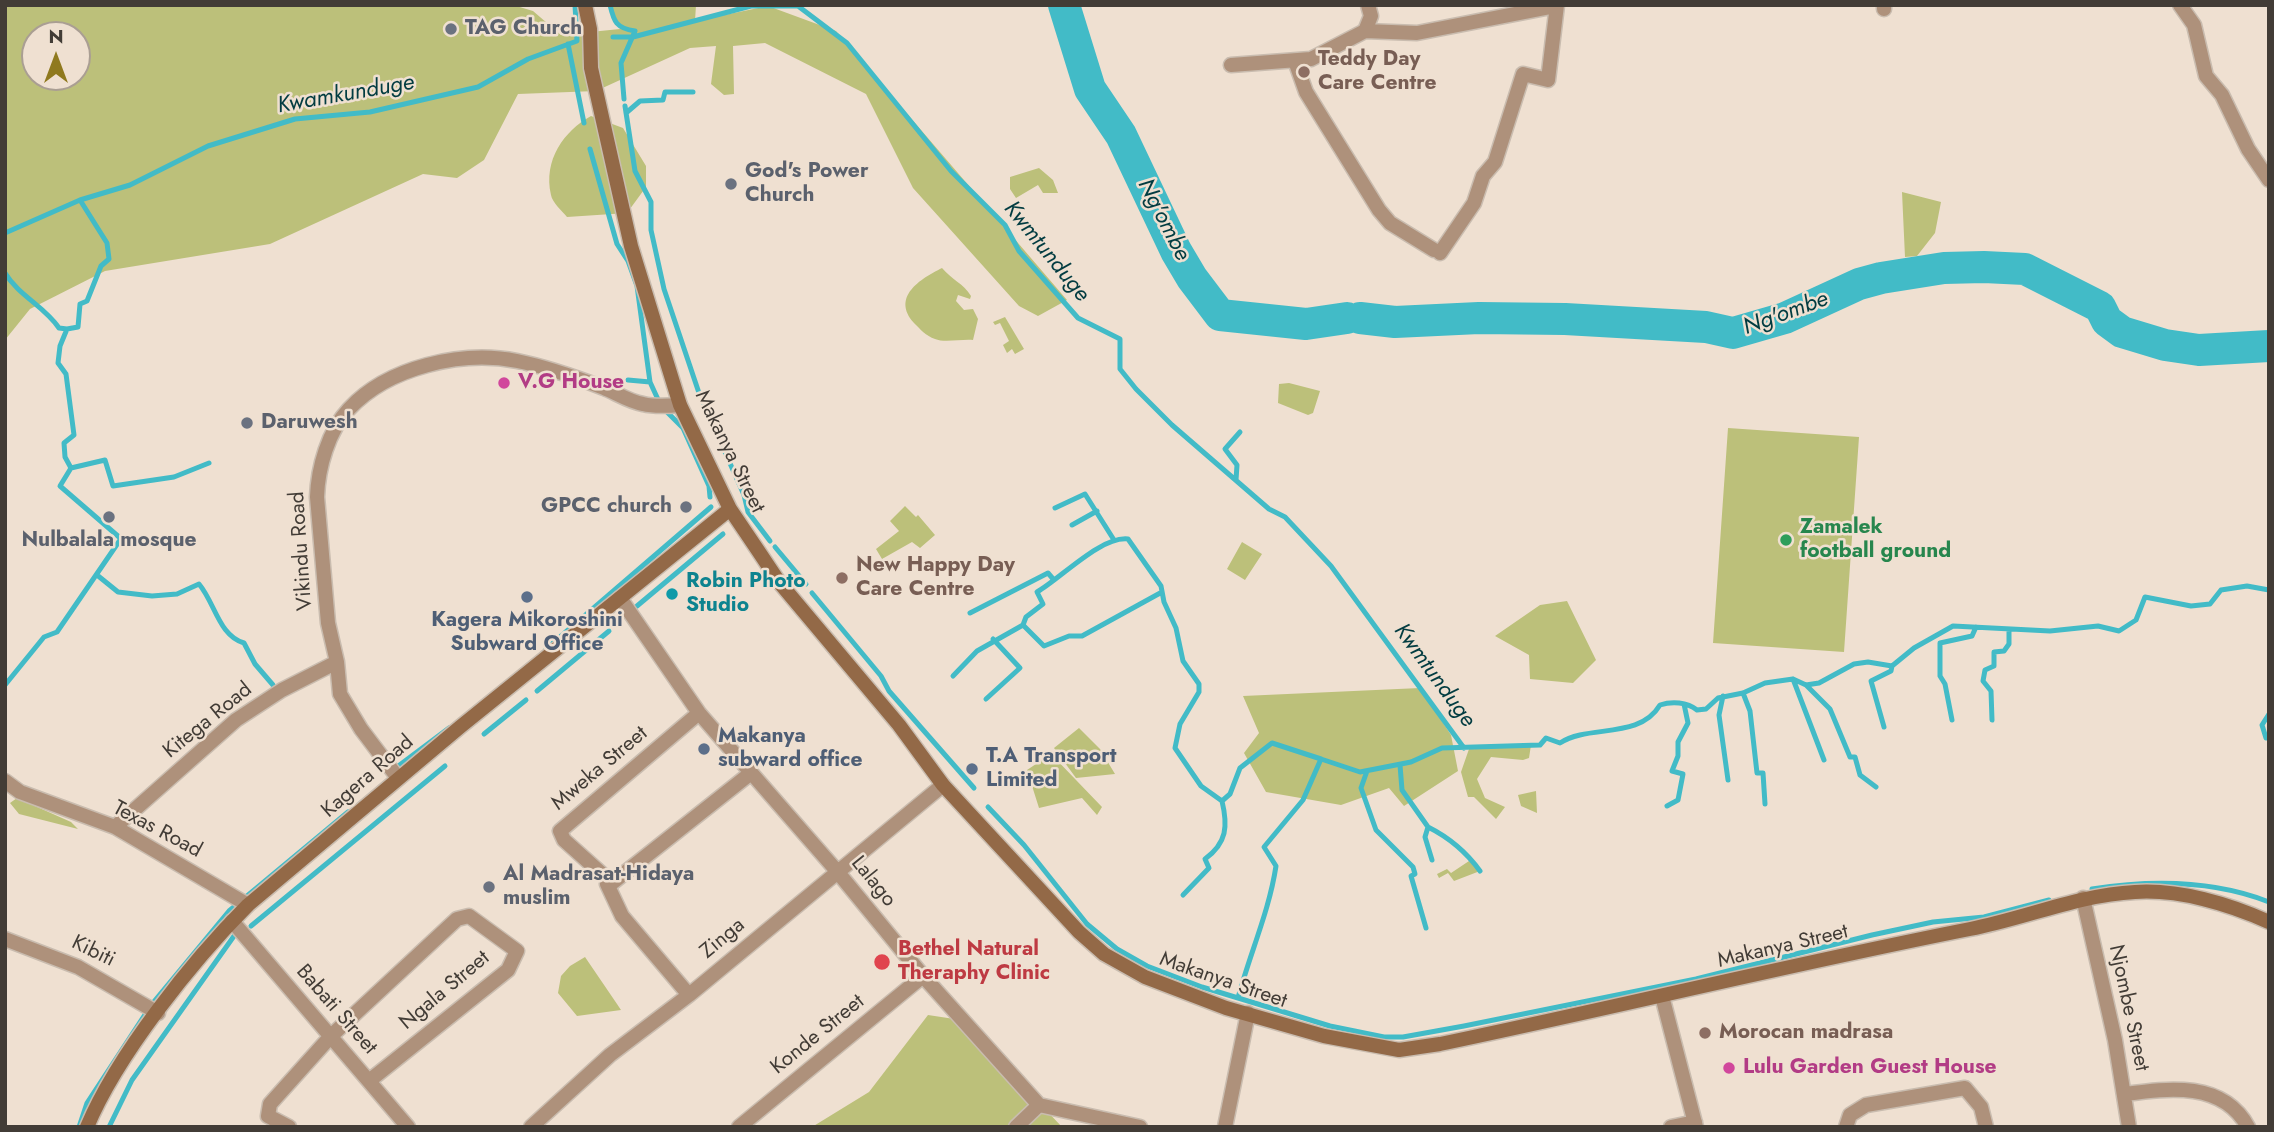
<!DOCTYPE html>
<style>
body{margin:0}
#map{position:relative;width:2274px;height:1132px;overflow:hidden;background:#efe0d1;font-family:Jost,sans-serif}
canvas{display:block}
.frame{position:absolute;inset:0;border:7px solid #423c36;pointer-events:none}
.north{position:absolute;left:21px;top:21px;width:70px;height:70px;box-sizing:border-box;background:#efe0d1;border:2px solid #aa9e93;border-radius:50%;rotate:0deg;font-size:19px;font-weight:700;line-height:28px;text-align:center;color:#423c36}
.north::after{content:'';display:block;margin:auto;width:24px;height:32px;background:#8f791e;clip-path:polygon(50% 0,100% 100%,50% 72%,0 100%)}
</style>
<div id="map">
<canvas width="2274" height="1132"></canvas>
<div class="frame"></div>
<div class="north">N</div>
</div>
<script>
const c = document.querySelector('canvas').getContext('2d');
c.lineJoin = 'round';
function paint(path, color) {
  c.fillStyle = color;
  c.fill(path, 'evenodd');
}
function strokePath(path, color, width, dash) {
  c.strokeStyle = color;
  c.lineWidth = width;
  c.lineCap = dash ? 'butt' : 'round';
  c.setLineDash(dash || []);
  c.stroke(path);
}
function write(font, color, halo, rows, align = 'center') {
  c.font = font + ' Jost,sans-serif';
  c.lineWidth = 5;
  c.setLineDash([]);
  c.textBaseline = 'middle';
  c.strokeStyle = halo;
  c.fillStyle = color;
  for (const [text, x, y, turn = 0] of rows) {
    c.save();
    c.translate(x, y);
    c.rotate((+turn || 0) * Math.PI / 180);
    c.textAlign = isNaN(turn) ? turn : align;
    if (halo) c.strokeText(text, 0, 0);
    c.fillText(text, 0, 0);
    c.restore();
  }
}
paint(new Path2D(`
 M 5,5 L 513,5 L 533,11 L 561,35 L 620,29 L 611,5 L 696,5 L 695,21 L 768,6 L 836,31 L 1067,300 L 1038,316 L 1019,306 L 913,188 L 866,94 L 765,43 L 733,46 L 734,94 L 724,95 L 711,84 L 716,46 L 690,48 L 596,91 L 518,94 L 484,160 L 457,178 L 423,174 L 270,244 L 105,271 L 30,309 L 5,340 ZM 35,35 L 77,35 L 77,77 L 35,77 Z
 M 591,116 L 623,128 L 646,166 L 646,187 L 627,213 L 567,217 C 562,211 552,202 551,195 C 543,160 564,131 591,116 Z
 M 1039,168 L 1053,180 L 1058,193 L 1043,193 L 1038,185 L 1016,198 L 1010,189 L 1010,177 Z
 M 1902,192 L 1941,202 L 1935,233 L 1917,256 L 1905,257 Z
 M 942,268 C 952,280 963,283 971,296 L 970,299 L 958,295 L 956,301 L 964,310 L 973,309 L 978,319 L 973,340 C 961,339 944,343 935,339 C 926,336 920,329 914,323 C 891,297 920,279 942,268 Z
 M 1005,317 L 1024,349 L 1015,354 L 1012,349 L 1007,353 L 1003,345 L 1009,341 L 1000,323 L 995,325 L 993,322 Z
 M 1289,383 L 1320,391 L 1313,413 L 1308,415 L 1278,403 L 1279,384 Z
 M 1728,428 L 1859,437 L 1844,652 L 1713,643 Z
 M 905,506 L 916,517 L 918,515 L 935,535 L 920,548 L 912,542 L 882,559 L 876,549 L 899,531 L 890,521 Z
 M 1242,542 L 1262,554 L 1245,580 L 1227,569 Z
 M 1567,601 L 1596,660 L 1573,683 L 1530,679 L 1529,655 L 1495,636 L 1540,605 Z
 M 1420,688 L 1451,735 L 1458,771 L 1404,806 L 1389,788 L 1341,805 L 1266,792 L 1244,753 L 1259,733 L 1243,696 Z
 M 1079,728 L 1100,749 L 1115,774 L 1076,778 L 1054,748 Z
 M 1531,745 L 1529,758 L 1523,760 L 1491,757 L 1477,779 L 1485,798 L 1505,807 L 1496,819 L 1474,797 L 1468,797 L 1461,772 L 1469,749 Z
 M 1051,754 L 1102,807 L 1097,815 L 1082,798 L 1039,808 L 1027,770 Z
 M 1536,791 L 1537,813 L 1521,806 L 1518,795 Z
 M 17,798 L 71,822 L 78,829 L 19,814 L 10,803 Z
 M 1469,861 L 1480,871 L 1454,881 L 1448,873 L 1439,878 L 1437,874 L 1447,869 L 1451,873 Z
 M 585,957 L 617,1004 L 621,1010 L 577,1016 L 558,993 L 561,976 L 570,966 Z
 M 928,1015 L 961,1020 L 1062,1127 L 812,1127 L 869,1092 Z`), '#bcc07a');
strokePath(new Path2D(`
 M 610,5 C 614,22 616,28 635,31 L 621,63 L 624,99
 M 613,37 L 633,37 L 751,6 L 798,6 L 847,43 L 951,171 L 1005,225 L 1019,251 L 1078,318 L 1120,339 L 1120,369 L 1136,389 L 1172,425 L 1269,509 L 1285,517 L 1331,566 L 1464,748
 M 568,44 L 584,123
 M 625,106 L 635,171 L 651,202 L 651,230 L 664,289 L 699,393 L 744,495 L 748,512 L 770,541
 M 626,113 L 640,101 L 663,100 L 665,92 L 693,92
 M 590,149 L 617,244 L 628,261 L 637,286 L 650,382 L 661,406 L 683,428 L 709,486 L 710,497
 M 5,233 L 80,200 L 130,185 L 208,146 L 295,119 L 370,112 L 478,87 L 528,59 L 577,41 L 575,5
 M 5,273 C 19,296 44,306 59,328 L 67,329 L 60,346 L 58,363 L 66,374 L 74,435 L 64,443 L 65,457 L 71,468 L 60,486 L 119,537
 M 67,329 L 78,327 L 80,304 L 87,301 L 101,266 L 109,259 L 107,243 L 80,200
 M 628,380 L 650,382
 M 71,468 L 105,460 L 113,486 L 174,477 L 209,463
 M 1236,480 L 1237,465 L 1225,449 L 1240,432
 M 1055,508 L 1085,494 L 1114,540
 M 1072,525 L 1097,511
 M 775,547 L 806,584
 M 97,575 L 118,592 L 152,596 L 177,594 L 199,584 C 215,603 219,636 244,643 L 255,664 L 273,685
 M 812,593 L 881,676 L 889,691 L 974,788
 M 637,606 L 723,534
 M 970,613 L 1048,573 L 1054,580
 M 1023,625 L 1026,617 L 1043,604 L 1037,592 C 1061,578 1101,536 1128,539 L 1161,586 L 1164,602 L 1176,628 L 1183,661 L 1199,684 L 1199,692 L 1180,724 L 1175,748 L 1201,786 L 1222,801 L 1230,794 L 1240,768 L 1272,743 L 1321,759
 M 546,649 L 711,507
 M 953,676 L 977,651 L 1023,625 L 1044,646 L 1069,636 L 1082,636 L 1162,592
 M 1793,679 L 1824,760
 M 5,685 L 44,637 L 57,632 L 120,540
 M 1806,685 L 1830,709 L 1850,757 L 1855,757 L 1860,775 L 1876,787
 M 537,691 L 609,631
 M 1743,693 L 1750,711 L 1757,773 L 1763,773 L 1765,804
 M 1723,696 L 1719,715 L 1728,780
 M 986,699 L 1020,668 L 993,639
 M 1952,720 L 1945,684 L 1940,676 L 1940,643 L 1972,636 L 1976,627
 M 1992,720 L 1991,691 L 1983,681 L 1985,670 L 1994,666 L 1994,652 L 2004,651 L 2009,644 L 2009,630
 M 1884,727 L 1871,681 L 1891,671 L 1892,666
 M 484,734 L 526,700
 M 2266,738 L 2262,725 L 2269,714
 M 1400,765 L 1402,790 L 1428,827 L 1425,837 L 1432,860
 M 397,767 L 449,728
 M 1367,771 L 1361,788 L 1376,830 L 1413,867 L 1415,874 L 1411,876 L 1426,928
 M 1667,806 L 1678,800 L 1683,774 L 1672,771 L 1678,756 L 1678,742 L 1688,723 L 1684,704
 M 988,807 L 1024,845 L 1087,924 L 1117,949 L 1147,966 L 1202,987 L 1330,1026 L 1384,1037 L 1403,1037 L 1464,1026 L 1696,979 L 1872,935 L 1933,922 L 1984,917 L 2049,900
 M 1428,827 C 1450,838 1467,853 1480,871
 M 2092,889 C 2150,880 2213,880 2269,902
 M 1183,895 L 1209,868 L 1205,859 C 1227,843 1228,826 1222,801
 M 251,926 L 445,766
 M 1238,998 C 1250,953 1269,912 1276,866 L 1264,847 L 1303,800 L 1321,759 L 1360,772 L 1411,762 L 1442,748 L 1540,745 L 1546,738 L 1560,743 C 1589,724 1639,740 1660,705 C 1672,701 1687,702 1697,710 L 1706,709 L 1718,698 L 1743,693 L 1765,683 L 1793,679 L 1806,685 L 1819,683 L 1854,664 L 1868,662 L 1892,666 L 1914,648 L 1953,626 L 2050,631 L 2098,626 L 2119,631 L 2136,620 L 2145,597 L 2191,606 L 2210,604 L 2221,590 L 2247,586 L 2269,590
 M 152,1004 L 229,911 L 348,812
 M 79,1127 L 87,1103 L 144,1016
 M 109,1127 L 132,1080 L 234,936`), '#42bbc7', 5);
strokePath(new Path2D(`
 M 1064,5 L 1090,89 L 1121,135 L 1176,251 L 1192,278 L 1220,315 L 1306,324 L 1347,318
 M 1360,318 L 1395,322 L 1479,318 L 1565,319 L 1706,327 L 1733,333 L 1785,318 L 1859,284 L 1881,278 L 1944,268 L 1984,267 L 2025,269 L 2100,307 L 2107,321 L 2122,332 L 2165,345 L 2199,350 L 2269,346`), '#42bbc7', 32);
const street = new Path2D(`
 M 1884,5 L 1884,9
 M 2180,5 L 2194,25 L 2206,76 L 2222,95 L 2248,149 L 2269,180
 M 1365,31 L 1371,16 L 1368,5
 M 1295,61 L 1306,92 L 1379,210 L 1390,223 L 1434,250
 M 1231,65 L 1311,59 L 1365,31 L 1417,33 L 1556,6
 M 1440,253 L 1474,203 L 1483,176 L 1495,162 L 1523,74 L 1548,80 L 1557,5
 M 620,598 L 699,713 L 836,870 L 923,976 L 1039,1105 L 1140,1127
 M 699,713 L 560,831 L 564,840 L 612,883 L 751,773
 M 398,778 L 361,729 L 340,694 L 337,662 L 328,623 L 317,497 C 318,468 328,431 349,409 C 388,367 462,350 517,361 C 547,367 575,377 604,388 C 616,393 630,402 643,404 C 655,407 668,406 680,405
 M 5,781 L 20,792 L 115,827 L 248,905
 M 115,827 L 236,720 L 282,690 L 337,662
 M 609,881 L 607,884 L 622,916 L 689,995
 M 2083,898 L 2115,1040 L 2129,1127
 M 232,921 L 408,1127
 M 5,939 L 78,967 L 158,1013
 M 1662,996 L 1696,1127
 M 2125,1094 C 2169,1088 2223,1081 2248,1127
 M 289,1127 L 268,1116 L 270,1104 L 331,1036 L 457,919 L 469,916 L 517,951 L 508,970 L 369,1081
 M 531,1127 L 610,1055 L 689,995 L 943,785
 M 739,1127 L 923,976
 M 1016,1127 L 1039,1105
 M 1225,1127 L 1248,1013
 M 1671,1127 L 1695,1122
 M 1846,1127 L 1850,1115 L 1866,1105 L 1965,1088 L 1981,1107 L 1986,1127`);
const secondary = new Path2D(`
 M 585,5 L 590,29 L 591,68 L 631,246 L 680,405 L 730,509 L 759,552 L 779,582 L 899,725 L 943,785 L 1079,932 L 1104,954 L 1145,977 L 1226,1008 L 1324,1036 L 1399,1050 L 1440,1044 C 1617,1007 1792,964 1970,929 C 2026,918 2078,895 2135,892 C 2179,889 2229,904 2269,922
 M 87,1127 C 117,1055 193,960 248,905 L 460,727 L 730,509`);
strokePath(street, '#c9bcaf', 17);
strokePath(secondary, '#c9bcaf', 17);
strokePath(street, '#ae917b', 14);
strokePath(secondary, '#936947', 14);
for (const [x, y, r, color] of [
 [451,29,7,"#6b7280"],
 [1304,72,7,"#8d6e63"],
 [731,184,7,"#6b7280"],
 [504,383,7,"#d1479c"],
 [247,423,7,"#6b7280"],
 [686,507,7,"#6b7280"],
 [109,517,7,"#6b7280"],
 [1786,540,7,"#2e9e5b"],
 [842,578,7,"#8d6e63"],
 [672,594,7,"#0f9aa8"],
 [527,597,7,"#5c6f8a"],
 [704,749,7,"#5c6f8a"],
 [972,769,7,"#5c6f8a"],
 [489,887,7,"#6b7280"],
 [882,962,9,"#e0444e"],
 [1705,1033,7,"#8d6e63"],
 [1729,1068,7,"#d1479c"]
]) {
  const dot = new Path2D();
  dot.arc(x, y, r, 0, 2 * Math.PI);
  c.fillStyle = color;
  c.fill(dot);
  strokePath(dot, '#efe0d1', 2.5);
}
write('bold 21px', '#5b616d', '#efe0d1', [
 ["TAG Church",465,29],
 ["God's Power",745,172],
 ["Church",745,196],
 ["Daruwesh",261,423],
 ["GPCC church",672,507,"right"],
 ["Nulbalala mosque",109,541,"center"],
 ["Al Madrasat-Hidaya",503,875],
 ["muslim",503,899]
], 'left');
write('bold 21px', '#785e54', '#efe0d1', [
 ["Teddy Day",1318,60],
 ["Care Centre",1318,84],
 ["New Happy Day",856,566],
 ["Care Centre",856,590],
 ["Morocan madrasa",1719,1033]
], 'left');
write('bold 21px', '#b23c85', '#efe0d1', [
 ["V.G House",518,383],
 ["Lulu Garden Guest House",1743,1068]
], 'left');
write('21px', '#423c36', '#efe0d1', [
 ["Makanya Street",729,452,64],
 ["Vikindu Road",302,551,-94],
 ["Kitega Road",208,721,-39],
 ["Mweka Street",600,769,-40],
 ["Kagera Road",368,777,-41],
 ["Texas Road",157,830,28],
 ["Lalago",873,882,51],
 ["Zinga",723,939,-40],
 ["Makanya Street",1783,947,-13],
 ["Kibiti",93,952,26],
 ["Makanya Street",1223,981,19],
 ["Ngala Street",445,991,-40],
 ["Njombe Street",2128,1008,78],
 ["Babati Street",336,1010,49],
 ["Konde Street",818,1035,-39]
]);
write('bold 21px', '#27864d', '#efe0d1', [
 ["Zamalek",1800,528],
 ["football ground",1800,552]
], 'left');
write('bold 21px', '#0d838f', '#efe0d1', [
 ["Robin Photo",686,582],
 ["Studio",686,606]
], 'left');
write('bold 21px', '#4e5e75', '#efe0d1', [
 ["Kagera Mikoroshini",527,621,"center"],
 ["Subward Office",527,645,"center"],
 ["Makanya",718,737],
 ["subward office",718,761],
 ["T.A Transport",986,757],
 ["Limited",986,781]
], 'left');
write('bold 21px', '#be3a42', '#efe0d1', [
 ["Bethel Natural",898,950],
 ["Theraphy Clinic",898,974]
], 'left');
write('italic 23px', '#023c41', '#efe0d1', [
 ["Kwamkunduge",346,95,-10],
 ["Ng'ombe",1163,220,63],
 ["Kwmtunduge",1046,252,51],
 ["Ng'ombe",1786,314,-20],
 ["Kwmtunduge",1434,676,54]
]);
</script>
